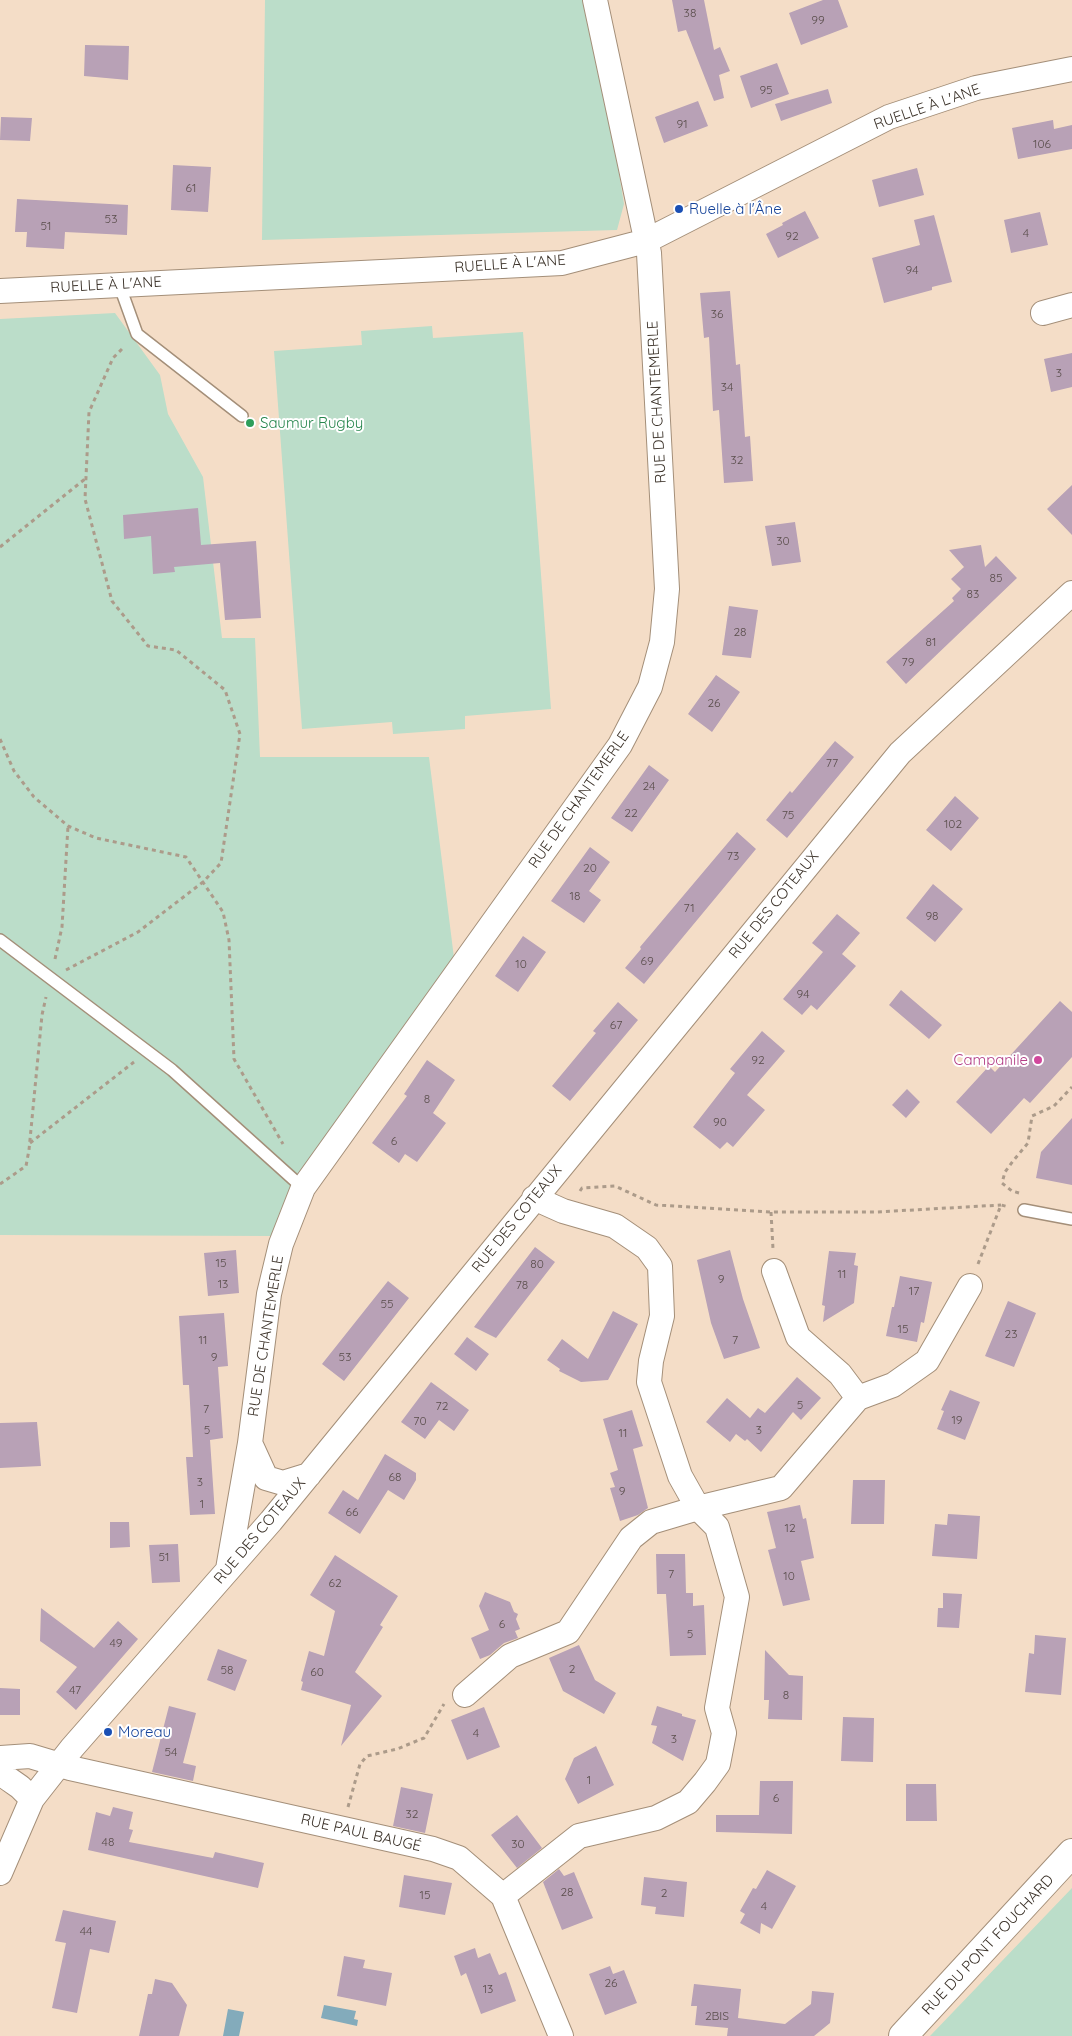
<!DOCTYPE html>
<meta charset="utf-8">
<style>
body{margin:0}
canvas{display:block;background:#f4ddc7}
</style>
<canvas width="1072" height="2036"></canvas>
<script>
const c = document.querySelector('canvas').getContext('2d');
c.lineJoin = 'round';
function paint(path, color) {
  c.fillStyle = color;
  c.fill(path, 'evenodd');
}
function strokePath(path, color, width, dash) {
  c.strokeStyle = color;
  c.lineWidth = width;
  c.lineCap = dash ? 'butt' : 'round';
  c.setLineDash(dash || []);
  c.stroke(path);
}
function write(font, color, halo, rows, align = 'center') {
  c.font = font + ' Quicksand,sans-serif';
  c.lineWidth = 4;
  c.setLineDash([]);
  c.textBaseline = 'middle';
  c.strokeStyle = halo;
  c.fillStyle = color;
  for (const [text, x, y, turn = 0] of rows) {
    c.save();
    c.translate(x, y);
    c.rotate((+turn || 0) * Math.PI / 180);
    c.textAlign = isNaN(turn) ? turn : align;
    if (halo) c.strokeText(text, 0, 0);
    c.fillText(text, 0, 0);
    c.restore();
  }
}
paint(new Path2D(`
 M 265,0 L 591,0 L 624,204 L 617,230 L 262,240 Z
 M 115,313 L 160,375 L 168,414 L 203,477 L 222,638 L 255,638 L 260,757 L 429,757 L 454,958 L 274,1236 L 0,1235 L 0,319 Z
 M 432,326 L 433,338 L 523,332 L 551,709 L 465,716 L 465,729 L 393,734 L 392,722 L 302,729 L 274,351 L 362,345 L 361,331 Z
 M 1072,1888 L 1072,2036 L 930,2036 Z`), '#bbddc9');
paint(new Path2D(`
 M 324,2005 L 356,2011 L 354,2019 L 358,2020 L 357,2026 L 321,2018 Z
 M 228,2009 L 244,2012 L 239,2036 L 223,2036 Z`), '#83abbb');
paint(new Path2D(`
 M 672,0 L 704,0 L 714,50 L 720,47 L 730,71 L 719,75 L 724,98 L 714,101 L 686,30 L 678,32 Z
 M 823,0 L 838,0 L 848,27 L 801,45 L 789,13 Z
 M 85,45 L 129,46 L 128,80 L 84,76 Z
 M 777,63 L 789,94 L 751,108 L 740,76 Z
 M 828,89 L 832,103 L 781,121 L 775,104 Z
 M 698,101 L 708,126 L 664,143 L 655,117 Z
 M 1,117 L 32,118 L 30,141 L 0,140 Z
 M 1053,120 L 1054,129 L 1072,125 L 1072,149 L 1018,159 L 1012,128 Z
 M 173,165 L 211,167 L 208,212 L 171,210 Z
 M 917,168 L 924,195 L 879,207 L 872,180 Z
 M 17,199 L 128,205 L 127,235 L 65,232 L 64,249 L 26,247 L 27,232 L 15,232 Z
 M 805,211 L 819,238 L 778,258 L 766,234 L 783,225 L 782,223 Z
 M 1040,212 L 1048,245 L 1011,253 L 1004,220 Z
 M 934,215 L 952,282 L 932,287 L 932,290 L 884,303 L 872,258 L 920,245 L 914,220 Z
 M 730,291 L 736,365 L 740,364 L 745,437 L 750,436 L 753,481 L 724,483 L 719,410 L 713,411 L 709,337 L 704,338 L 700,293 Z
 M 1072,353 L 1072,387 L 1051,392 L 1044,359 Z
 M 1072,485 L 1072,535 L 1047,509 Z
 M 198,508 L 201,545 L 256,541 L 261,618 L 225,620 L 220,563 L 174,567 L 175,572 L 153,574 L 151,536 L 124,539 L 123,515 Z
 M 795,522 L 801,562 L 772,566 L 765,526 Z
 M 981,545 L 985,567 L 996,556 L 1017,578 L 906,684 L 886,662 L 954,601 L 952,598 L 961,589 L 951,579 L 964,567 L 949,550 Z
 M 729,606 L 758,610 L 751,658 L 722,655 Z
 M 716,675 L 740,692 L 712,732 L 688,714 Z
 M 835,741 L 854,757 L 787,838 L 766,820 L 790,791 L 792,793 Z
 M 649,765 L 669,780 L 632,832 L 611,818 Z
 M 955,796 L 979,818 L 951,851 L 926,830 Z
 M 737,832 L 756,849 L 644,984 L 625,968 L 641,949 L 640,947 Z
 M 590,847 L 610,862 L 589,891 L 601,900 L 584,923 L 551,901 Z
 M 933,884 L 963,909 L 935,942 L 906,918 Z
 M 837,914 L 860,933 L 842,954 L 856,966 L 817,1010 L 811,1005 L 802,1015 L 783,999 L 823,952 L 812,943 Z
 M 523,936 L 546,952 L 518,992 L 495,976 Z
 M 901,990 L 942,1025 L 929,1039 L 889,1005 Z
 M 1060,1001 L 1072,1012 L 1072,1057 L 1030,1103 L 1024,1098 L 991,1134 L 956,1102 L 989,1066 L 995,1072 Z
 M 618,1002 L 638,1020 L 570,1101 L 552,1086 L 596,1033 L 593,1031 Z
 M 762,1031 L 785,1051 L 747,1095 L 765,1110 L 733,1147 L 727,1142 L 720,1149 L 693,1127 L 735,1073 L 730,1069 Z
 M 427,1060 L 455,1080 L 433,1113 L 446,1123 L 417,1162 L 405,1154 L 399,1163 L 372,1143 L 407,1096 L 404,1094 Z
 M 907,1089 L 920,1102 L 906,1118 L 892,1105 Z
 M 1072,1118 L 1072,1185 L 1036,1178 L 1041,1152 Z
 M 535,1247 L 555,1262 L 496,1338 L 474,1327 Z
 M 236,1250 L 239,1293 L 208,1296 L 204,1253 Z
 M 730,1250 L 743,1299 L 760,1348 L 724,1359 L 711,1323 L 697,1260 Z
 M 829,1251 L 856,1253 L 854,1265 L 858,1266 L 854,1303 L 823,1322 L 825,1306 L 822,1305 Z
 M 900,1276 L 932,1282 L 924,1323 L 921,1322 L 917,1342 L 886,1336 L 892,1307 L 894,1307 Z
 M 388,1281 L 409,1298 L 344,1381 L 322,1364 Z
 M 1008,1301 L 1036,1313 L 1014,1367 L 985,1356 Z
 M 613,1311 L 638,1324 L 608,1380 L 581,1382 L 559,1371 L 560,1369 L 547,1360 L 562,1339 L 588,1359 Z
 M 224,1313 L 228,1366 L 218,1367 L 223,1438 L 210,1440 L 215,1514 L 190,1515 L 186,1457 L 193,1457 L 189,1385 L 183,1385 L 179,1316 Z
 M 467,1337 L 489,1354 L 476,1371 L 454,1354 Z
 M 797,1377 L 821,1398 L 801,1420 L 793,1412 L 761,1452 L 747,1439 L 745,1441 L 736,1434 L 730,1442 L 706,1422 L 727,1398 L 750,1418 L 758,1408 L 765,1413 Z
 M 431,1382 L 469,1410 L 454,1431 L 439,1420 L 425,1439 L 401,1422 Z
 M 950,1390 L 980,1402 L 965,1440 L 937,1429 L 944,1411 L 941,1410 Z
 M 632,1410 L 643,1446 L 633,1449 L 648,1508 L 638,1515 L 620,1521 L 610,1488 L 615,1487 L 610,1473 L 618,1470 L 603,1419 Z
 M 37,1422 L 41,1466 L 0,1468 L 0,1423 Z
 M 385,1454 L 416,1473 L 416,1480 L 404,1500 L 388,1490 L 360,1534 L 328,1513 L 343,1490 L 358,1500 Z
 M 853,1480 L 885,1480 L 884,1524 L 851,1524 Z
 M 800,1505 L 803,1519 L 806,1518 L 814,1558 L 801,1561 L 810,1600 L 783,1606 L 768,1550 L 776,1548 L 767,1512 Z
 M 948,1514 L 980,1516 L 977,1559 L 932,1556 L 935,1524 L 947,1525 Z
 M 110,1522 L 129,1522 L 130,1547 L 110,1548 Z
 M 178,1544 L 180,1582 L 152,1583 L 149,1545 Z
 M 656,1554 L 685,1554 L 686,1593 L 693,1593 L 693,1606 L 704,1605 L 706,1655 L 670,1656 L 666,1594 L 657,1594 Z
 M 335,1555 L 398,1596 L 380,1625 L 383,1627 L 355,1672 L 382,1696 L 341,1746 L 351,1705 L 301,1690 L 303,1682 L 301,1681 L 309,1651 L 324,1656 L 335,1611 L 310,1595 Z
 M 485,1592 L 510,1602 L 514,1612 L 518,1614 L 516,1619 L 520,1629 L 515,1631 L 518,1638 L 504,1643 L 490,1655 L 480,1659 L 471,1638 L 489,1630 L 479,1606 Z
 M 943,1593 L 962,1594 L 959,1628 L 937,1627 L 938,1608 L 943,1608 Z
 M 41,1608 L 94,1648 L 118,1621 L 138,1639 L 76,1710 L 56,1692 L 77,1667 L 40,1641 Z
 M 1035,1635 L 1066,1638 L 1061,1695 L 1025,1692 L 1029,1653 L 1034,1654 Z
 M 579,1645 L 595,1680 L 616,1693 L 604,1714 L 563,1691 L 549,1658 Z
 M 218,1649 L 247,1660 L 235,1691 L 207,1680 Z
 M 765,1650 L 789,1675 L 803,1676 L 802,1720 L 768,1719 L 769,1700 L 764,1700 Z
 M 0,1688 L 20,1689 L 20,1715 L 0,1715 Z
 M 169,1706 L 196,1713 L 183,1763 L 196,1766 L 193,1781 L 152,1772 Z
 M 657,1706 L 682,1714 L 682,1716 L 696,1720 L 683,1761 L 652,1743 L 657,1726 L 651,1725 Z
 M 484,1707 L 500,1747 L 467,1760 L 451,1720 Z
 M 843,1717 L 874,1718 L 873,1762 L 841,1761 Z
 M 596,1746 L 614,1785 L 578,1804 L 565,1779 L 574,1758 Z
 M 760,1781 L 793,1781 L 792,1834 L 716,1832 L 716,1815 L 759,1815 Z
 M 906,1784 L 936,1784 L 937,1821 L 906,1821 Z
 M 401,1787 L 433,1794 L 425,1833 L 393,1826 Z
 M 113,1807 L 133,1812 L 129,1829 L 133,1830 L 129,1842 L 213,1858 L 215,1852 L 264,1863 L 258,1888 L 88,1850 L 96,1812 L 110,1816 Z
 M 517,1815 L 542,1848 L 517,1868 L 491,1835 Z
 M 559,1869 L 564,1876 L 574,1872 L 593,1918 L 562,1930 L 543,1882 Z
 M 767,1870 L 796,1886 L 772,1929 L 761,1923 L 760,1934 L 740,1923 L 745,1914 L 740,1911 L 753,1888 L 756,1889 Z
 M 404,1875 L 452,1883 L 445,1915 L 399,1907 Z
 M 644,1877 L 687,1882 L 684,1917 L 655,1914 L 656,1907 L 641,1905 Z
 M 63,1910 L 116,1921 L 109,1953 L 90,1949 L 77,2013 L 52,2008 L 66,1943 L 55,1941 Z
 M 475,1948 L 478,1958 L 490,1953 L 499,1975 L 506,1972 L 516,2001 L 481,2014 L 466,1973 L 461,1976 L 454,1956 Z
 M 344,1956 L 365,1960 L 363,1968 L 392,1973 L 386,2006 L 337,1996 Z
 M 610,1966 L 613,1974 L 624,1970 L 637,2003 L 605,2015 L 589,1974 Z
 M 155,1979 L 172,1983 L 187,2005 L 179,2036 L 139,2036 L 148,1994 L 152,1994 Z
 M 694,1984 L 741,1989 L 738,2018 L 785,2024 L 811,2004 L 812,1991 L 834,1993 L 830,2023 L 814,2036 L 727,2036 L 728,2028 L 695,2025 L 697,2006 L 691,2006 Z`), '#b8a1b6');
const lane = new Path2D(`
 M 119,284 L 137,334 L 242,416
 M 0,940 L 172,1070 L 303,1188
 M 1024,1210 L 1072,1219`);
const street = new Path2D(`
 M 0,291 L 562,263 L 646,241 L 889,117 L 976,88 L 1072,69
 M 1043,313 L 1072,305
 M 774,1271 L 798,1337 L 840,1374 L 858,1398
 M 250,1443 L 266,1478 L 283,1483 L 309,1475
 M 228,1569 L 250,1443 L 269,1294 L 281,1244 L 303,1188 L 620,745 L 650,687 L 662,642 L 667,589 L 649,253 L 595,0
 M 465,1695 L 510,1656 L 568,1632 L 631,1538 L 651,1522 L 698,1508 L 781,1488 L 858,1398 L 893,1385 L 927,1361 L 970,1286
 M 0,1758 L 30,1756 L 70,1768 L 433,1849 L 459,1858 L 503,1896 L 561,2036
 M 0,1773 L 20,1787 L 32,1799
 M 0,1873 L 32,1799 L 72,1748 L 271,1521 L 900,753 L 1072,593
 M 503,1896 L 579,1836 L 656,1818 L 688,1802 L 705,1782 L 718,1764 L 724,1733 L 717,1708 L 737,1597 L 717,1527 L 698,1508 L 680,1476 L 649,1382 L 651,1361 L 662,1316 L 660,1266 L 647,1248 L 615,1226 L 563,1211 L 534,1198`);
const secondary = new Path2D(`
 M 903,2036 L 1072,1853`);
strokePath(lane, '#a48f79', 14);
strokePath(street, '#a48f79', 26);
strokePath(secondary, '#a48f79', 30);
strokePath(new Path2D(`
 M 0,547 L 85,479
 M 0,739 L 14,771 L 34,797 L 68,826 L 96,838 L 186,857 L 223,912 L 229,940 L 234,1059 L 283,1144
 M 55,959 L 62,927 L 68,826
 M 66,970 L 138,932 L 203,882 L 221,863 L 240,734 L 225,690 L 176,650 L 148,646 L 112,601 L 85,499 L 89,412 L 113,358 L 124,347
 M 30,1143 L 134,1062
 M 0,1184 L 26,1166 L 29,1150 L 42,1015 L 46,997
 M 580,1191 L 582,1188 L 615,1186 L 656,1205 L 771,1212 L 877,1212 L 1001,1205
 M 1019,1193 L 1012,1191 L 1002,1183 L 1005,1172 L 1013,1161 L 1028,1143 L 1032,1116 L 1054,1106 L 1072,1087
 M 771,1212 L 773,1249
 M 978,1264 L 1001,1205 L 1009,1207
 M 348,1807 L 360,1764 L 367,1756 L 397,1749 L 424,1738 L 444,1704`), '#ac9b8a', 3, [4, 4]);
strokePath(lane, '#fff', 11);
strokePath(street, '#fff', 24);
strokePath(secondary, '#fff', 28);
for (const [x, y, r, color] of [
 [679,209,5,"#1a4fb4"],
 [250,423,5,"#2e9e5b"],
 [1038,1060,5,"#d1479c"],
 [108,1732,5,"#1a4fb4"]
]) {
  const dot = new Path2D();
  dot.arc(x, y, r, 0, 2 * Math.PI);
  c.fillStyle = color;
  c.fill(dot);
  strokePath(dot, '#fff', 2);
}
write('12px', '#5a4e4c', null, [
 ["38",690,13],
 ["99",818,20],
 ["95",766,90],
 ["91",682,124],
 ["106",1042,144],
 ["61",191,188],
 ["53",111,219],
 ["51",46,226],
 ["4",1026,233],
 ["92",792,236],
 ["94",912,270],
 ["36",717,314],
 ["3",1059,373],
 ["34",727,387],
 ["32",737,460],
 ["30",783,541],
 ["85",996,578],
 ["83",973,594],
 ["28",740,632],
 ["81",931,642],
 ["79",908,662],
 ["26",714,703],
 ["77",832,763],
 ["24",649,786],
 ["22",631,813],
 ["75",788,815],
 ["102",953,824],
 ["73",733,856],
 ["20",590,868],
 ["18",575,896],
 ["71",689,908],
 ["98",932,916],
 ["69",647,961],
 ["10",521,964],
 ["94",803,994],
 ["67",616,1025],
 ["92",758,1060],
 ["8",427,1099],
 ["90",720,1122],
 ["6",394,1141],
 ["15",221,1263],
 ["80",537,1264],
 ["11",842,1274],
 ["9",721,1279],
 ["13",223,1284],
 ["78",522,1285],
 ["17",914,1291],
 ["55",387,1304],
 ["15",903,1329],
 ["23",1011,1334],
 ["11",203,1340],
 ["7",735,1340],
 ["9",214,1357],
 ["53",345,1357],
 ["5",800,1405],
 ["72",442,1406],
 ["7",206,1409],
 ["19",957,1420],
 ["70",420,1421],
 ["5",207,1430],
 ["3",759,1430],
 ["11",623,1433],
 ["68",395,1477],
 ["3",200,1482],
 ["9",622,1491],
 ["1",202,1504],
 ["66",352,1512],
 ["12",790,1528],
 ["51",164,1557],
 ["7",671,1574],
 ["10",789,1576],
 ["62",335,1583],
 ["6",502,1624],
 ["5",690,1634],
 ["49",116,1643],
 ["2",572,1669],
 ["58",227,1670],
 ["60",317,1672],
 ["47",75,1690],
 ["8",786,1695],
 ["4",476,1733],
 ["3",674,1739],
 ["54",171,1752],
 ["1",589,1780],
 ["6",776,1798],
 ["32",412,1814],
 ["48",108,1842],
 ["30",518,1844],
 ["28",567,1892],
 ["2",664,1893],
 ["15",425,1895],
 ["4",764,1906],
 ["44",86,1931],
 ["26",611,1983],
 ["13",488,1989],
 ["2BIS",717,2016]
]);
write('15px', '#3b3229', '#fff', [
 ["RUELLE À L'ANE",927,107,-19],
 ["RUELLE À L'ANE",510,264,-4],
 ["RUELLE À L'ANE",106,285,-3],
 ["RUE DE CHANTEMERLE",657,402,-93],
 ["RUE DE CHANTEMERLE",579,800,-55],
 ["RUE DES COTEAUX",774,905,-51],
 ["RUE DES COTEAUX",517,1219,-51],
 ["RUE DE CHANTEMERLE",266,1336,-81],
 ["RUE DES COTEAUX",260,1531,-50],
 ["RUE PAUL BAUGÉ",361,1833,13],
 ["RUE DU PONT FOUCHARD",988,1945,-47]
]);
write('15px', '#164399', '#fff', [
 ["Ruelle à l'Âne",689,209],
 ["Moreau",118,1732]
], 'left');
write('15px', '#27864d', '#fff', [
 ["Saumur Rugby",260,423]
], 'left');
write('15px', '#b23c85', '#fff', [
 ["Campanile",1028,1060]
], 'right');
</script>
